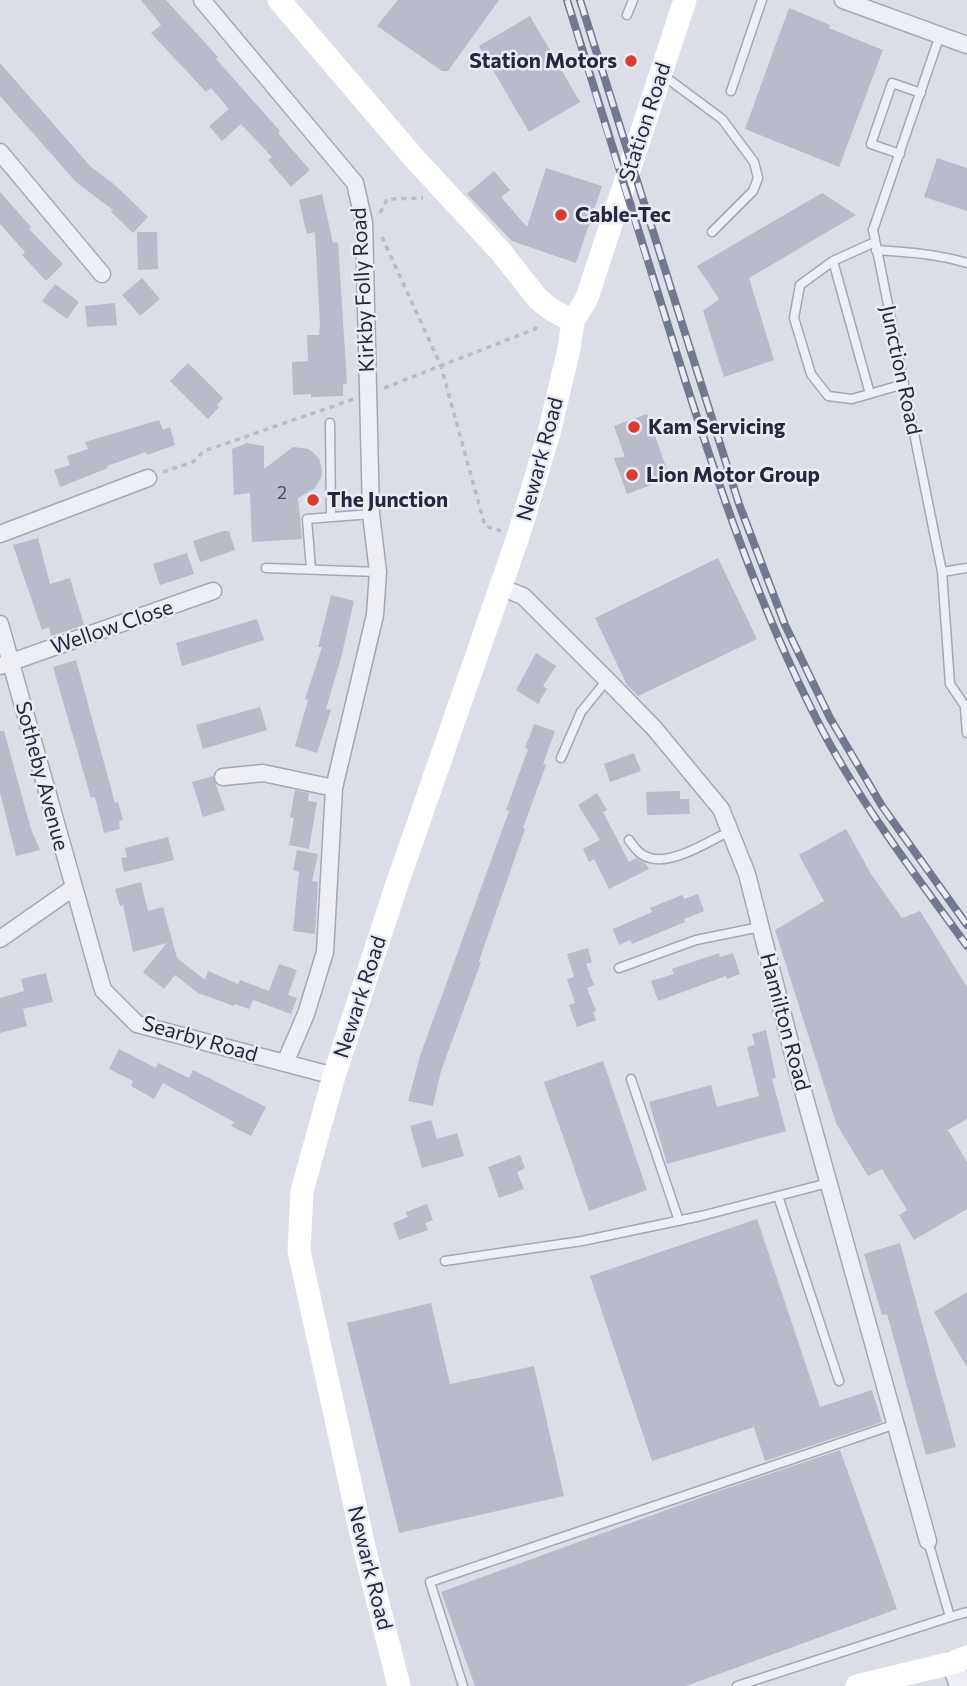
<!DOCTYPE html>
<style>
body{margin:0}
canvas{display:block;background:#dbdde7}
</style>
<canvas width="967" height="1686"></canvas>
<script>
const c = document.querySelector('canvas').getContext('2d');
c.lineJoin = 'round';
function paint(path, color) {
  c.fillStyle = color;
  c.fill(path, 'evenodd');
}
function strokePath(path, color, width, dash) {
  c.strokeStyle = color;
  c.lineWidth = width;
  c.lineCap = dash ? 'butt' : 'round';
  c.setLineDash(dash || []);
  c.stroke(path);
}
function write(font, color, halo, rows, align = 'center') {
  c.font = font + ' Commissioner,sans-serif';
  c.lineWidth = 5;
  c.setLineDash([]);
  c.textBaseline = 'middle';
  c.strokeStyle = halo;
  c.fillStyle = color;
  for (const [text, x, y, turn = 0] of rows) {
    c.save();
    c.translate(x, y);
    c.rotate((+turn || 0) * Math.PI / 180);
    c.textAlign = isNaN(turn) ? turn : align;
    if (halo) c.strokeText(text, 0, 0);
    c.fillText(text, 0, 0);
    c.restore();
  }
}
paint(new Path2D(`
 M 141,0 L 166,0 L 218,57 L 216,59 L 280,131 L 278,133 L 310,170 L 291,187 L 268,160 L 272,157 L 241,124 L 222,141 L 209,126 L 229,109 L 211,88 L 206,92 L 151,33 L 161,25 Z
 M 398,0 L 499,0 L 448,71 L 442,71 L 377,26 Z
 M 789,8 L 830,25 L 829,28 L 883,50 L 839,167 L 745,129 Z
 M 530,16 L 580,102 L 529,132 L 479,46 Z
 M 0,63 L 91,167 L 115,185 L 148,217 L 133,233 L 111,212 L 113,210 L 76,182 L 0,96 Z
 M 937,158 L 967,168 L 967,211 L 924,197 Z
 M 546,168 L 602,186 L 576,263 L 512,241 L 467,194 L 494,171 L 510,190 L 501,197 L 527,227 Z
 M 0,192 L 31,227 L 29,229 L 63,264 L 46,281 L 22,255 L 25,252 L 0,224 Z
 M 822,193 L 856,215 L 749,278 L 774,360 L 724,377 L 703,311 L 719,299 L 697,266 Z
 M 322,194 L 333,243 L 338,242 L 347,384 L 343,384 L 343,396 L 311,397 L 311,394 L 293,395 L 292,362 L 308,361 L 307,335 L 319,335 L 320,325 L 315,232 L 307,234 L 299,200 Z
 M 137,232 L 157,232 L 158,269 L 138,270 Z
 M 142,278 L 160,299 L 140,316 L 122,295 Z
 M 55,284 L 79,302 L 67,319 L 42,301 Z
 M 115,303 L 117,325 L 87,327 L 85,306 Z
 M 188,363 L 223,398 L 217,405 L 219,407 L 208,419 L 170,381 Z
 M 647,414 L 670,478 L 627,494 L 614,458 L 625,457 L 614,426 Z
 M 159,420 L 163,430 L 170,427 L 175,445 L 147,455 L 146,452 L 107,466 L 108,468 L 60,487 L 54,470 L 70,465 L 67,456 L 88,449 L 85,442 Z
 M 247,443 L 264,446 L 264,469 L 293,447 L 309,449 L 319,458 L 322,470 L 321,478 L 314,489 L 298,498 L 302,539 L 252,542 L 250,493 L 234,495 L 232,449 Z
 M 223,531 L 229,531 L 235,550 L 200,562 L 193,541 Z
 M 38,538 L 50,584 L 70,578 L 84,625 L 51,636 L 49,627 L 42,630 L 13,545 Z
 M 187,553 L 194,574 L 160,585 L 153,564 Z
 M 718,558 L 757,639 L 638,696 L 627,685 L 595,618 Z
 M 331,595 L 354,601 L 341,658 L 326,709 L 331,710 L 317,753 L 295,746 L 308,700 L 305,699 L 322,647 L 318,647 Z
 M 257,619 L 264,640 L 182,666 L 176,643 Z
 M 536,653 L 556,666 L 543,686 L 547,689 L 538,704 L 516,690 Z
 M 76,660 L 115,803 L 118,802 L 123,820 L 119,821 L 120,829 L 104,833 L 95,797 L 91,798 L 53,667 Z
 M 260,707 L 267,730 L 203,749 L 196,725 Z
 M 534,724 L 555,731 L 543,764 L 546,765 L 523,828 L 525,829 L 479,961 L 481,962 L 441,1071 L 433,1106 L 408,1101 L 420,1056 L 509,811 L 506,810 L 528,749 L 525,748 Z
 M 0,731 L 4,731 L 31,829 L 40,850 L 16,856 L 0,793 Z
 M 634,753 L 641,771 L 610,782 L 604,764 Z
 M 213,776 L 225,810 L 203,817 L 192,782 Z
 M 295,790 L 309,793 L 308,801 L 317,802 L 309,849 L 289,845 L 294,818 L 290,817 Z
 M 680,791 L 680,799 L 689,799 L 690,814 L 647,815 L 646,792 Z
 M 597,793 L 607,810 L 603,812 L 629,862 L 636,858 L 646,864 L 649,869 L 609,889 L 594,859 L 589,862 L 583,849 L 600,840 L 578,805 Z
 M 846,829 L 871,874 L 902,918 L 920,911 L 967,987 L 967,1119 L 948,1130 L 967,1162 L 967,1209 L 914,1240 L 899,1215 L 907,1210 L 882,1169 L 868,1176 L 836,1123 L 775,930 L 824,901 L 799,855 Z
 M 168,837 L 174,860 L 124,872 L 121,858 L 127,857 L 125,848 Z
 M 297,850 L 318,854 L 312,881 L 318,882 L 315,934 L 293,931 L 299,872 L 293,870 Z
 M 141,882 L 148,911 L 163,907 L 177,958 L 205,980 L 208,971 L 238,984 L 240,980 L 269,991 L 279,964 L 297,970 L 288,995 L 297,998 L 291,1014 L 253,1000 L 249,1009 L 235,1004 L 234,1006 L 198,993 L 175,975 L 164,989 L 143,972 L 167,943 L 133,952 L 123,905 L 120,906 L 115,889 Z
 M 698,894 L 704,911 L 684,919 L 685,922 L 632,944 L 630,940 L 619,945 L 613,929 L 652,912 L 650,908 L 682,895 L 684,899 Z
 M 588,948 L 592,962 L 586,964 L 594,985 L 587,988 L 596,1011 L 593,1012 L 596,1020 L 577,1027 L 569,1005 L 575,1003 L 567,979 L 574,977 L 567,954 Z
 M 719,953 L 720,957 L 733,953 L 740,974 L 727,979 L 726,976 L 658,1001 L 651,981 L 674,974 L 672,969 Z
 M 46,973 L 53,1002 L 23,1009 L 27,1026 L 0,1033 L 0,998 L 24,991 L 21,979 Z
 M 766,1030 L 776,1078 L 772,1079 L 786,1131 L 667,1164 L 649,1102 L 711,1085 L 717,1107 L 759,1096 L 747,1047 L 755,1045 L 752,1034 Z
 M 119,1049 L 156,1068 L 158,1063 L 189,1078 L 193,1070 L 266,1107 L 251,1136 L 231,1126 L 234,1122 L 163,1083 L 154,1099 L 131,1086 L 133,1081 L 109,1069 Z
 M 603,1061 L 647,1190 L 589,1211 L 544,1082 Z
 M 431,1120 L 437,1139 L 457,1133 L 464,1156 L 422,1168 L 410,1126 Z
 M 520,1155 L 525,1168 L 517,1172 L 524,1189 L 499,1198 L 488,1167 Z
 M 427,1204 L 433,1220 L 425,1223 L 428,1230 L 399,1240 L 393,1223 L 408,1217 L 406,1212 Z
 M 757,1219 L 820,1407 L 872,1390 L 882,1422 L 765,1461 L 754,1427 L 652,1461 L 590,1276 Z
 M 900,1243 L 956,1447 L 926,1455 L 887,1314 L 882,1315 L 864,1254 Z
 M 967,1292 L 967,1367 L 934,1312 Z
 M 431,1303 L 450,1384 L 534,1366 L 564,1496 L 399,1533 L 347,1323 Z
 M 840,1450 L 897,1609 L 686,1686 L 475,1686 L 441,1592 L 716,1492 Z`), '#b8bbca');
const service = new Path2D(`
 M 627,15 L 633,0
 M 940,35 L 873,230 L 942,572 L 950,684 L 967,709
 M 664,76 L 722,119 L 754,162 L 758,178 L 753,191 L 712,232
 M 731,91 L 762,0
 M 900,154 L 871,144 L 892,83 L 921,93
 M 875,242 L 833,261 L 800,285 L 794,318 L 811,374 L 828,396 L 852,399 L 904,384
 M 876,250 C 908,252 937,254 967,263
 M 833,261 L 870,394
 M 330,423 L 331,517
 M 266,568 L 378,572
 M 311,569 L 307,519 L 371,514
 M 942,572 L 967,568
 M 965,709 L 967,733
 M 561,758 L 581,712 L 607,680
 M 629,840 C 635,848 640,856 650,858 C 672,865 710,841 730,831
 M 619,968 L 696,940 L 760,927
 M 631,1079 L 679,1221
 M 778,1196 L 839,1381
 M 445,1261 L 582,1241 L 701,1216 L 828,1183
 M 928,1541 L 950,1617 L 967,1612
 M 463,1686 L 430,1582 L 896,1424
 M 737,1686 L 950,1617`);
const minor = new Path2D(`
 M 202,0 L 355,183 L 364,222 L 371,514 L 378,572 L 375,615 L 334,788 L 325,952 L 306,1014 L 285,1063
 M 843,0 L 967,45
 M 0,152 L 102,274
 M 0,534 L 148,478
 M 500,587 L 523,596 L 607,680 L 654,728 L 721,809 L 747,874 L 795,1062 L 928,1541
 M 0,624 L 103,990 L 137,1024 L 334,1076
 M 0,666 L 213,591
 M 223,777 L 263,773 L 334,788
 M 0,939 L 73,888`);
const tertiary = new Path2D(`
 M 952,1663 L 961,1686`);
strokePath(service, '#a4a7b4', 11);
strokePath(minor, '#a4a7b4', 19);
strokePath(tertiary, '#a4a7b4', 24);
strokePath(new Path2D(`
 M 380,213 L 387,199 L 423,198
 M 382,237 L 441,366 L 485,526 L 501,531
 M 384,388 L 535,329 L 538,325
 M 163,472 L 193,462 L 204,451 L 354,399`), '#b9bbc5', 3.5, [5, 5]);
strokePath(service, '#eeeff5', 8);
strokePath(minor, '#eeeff5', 16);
strokePath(tertiary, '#eeeff5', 21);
strokePath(new Path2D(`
 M 279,0 L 414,158 L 501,252 L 538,299 L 552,310 L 573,321
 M 399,1686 L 365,1551 L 299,1251 L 302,1191 L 334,1076 L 397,884 L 518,537 L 549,433 L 569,349 L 573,321 L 587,298 L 685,0
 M 857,1686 L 952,1663 L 967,1657`), '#fff', 23);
const rail = new Path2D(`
 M 567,0 C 602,116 638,232 675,348 C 715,476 757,603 818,722 C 859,802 915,874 967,946
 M 580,0 L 739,504 L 785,625 L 830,718 L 882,806 L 967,925`);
strokePath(rail, '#737891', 8);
strokePath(rail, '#eaecf5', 5, [16]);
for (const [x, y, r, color] of [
 [631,61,7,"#d93a32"],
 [561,215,7,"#d93a32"],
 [634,427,7,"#d93a32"],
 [632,475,7,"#d93a32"],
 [313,500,7,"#d93a32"]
]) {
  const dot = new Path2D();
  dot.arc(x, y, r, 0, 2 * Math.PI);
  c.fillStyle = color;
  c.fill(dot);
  strokePath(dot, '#eaecf5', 2.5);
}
write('18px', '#494d61', null, [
 ["2",282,493]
]);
write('bold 21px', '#24283e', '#eaecf5', [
 ["Station Motors",617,61,"right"],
 ["Cable-Tec",575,215],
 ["Kam Servicing",648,427],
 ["Lion Motor Group",646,475],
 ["The Junction",327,500]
], 'left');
write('21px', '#24283e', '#eaecf5', [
 ["Station Road",645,122,-72],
 ["Kirkby Folly Road",363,290,-93],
 ["Junction Road",901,370,78],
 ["Newark Road",540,459,-75],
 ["Wellow Close",112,627,-19],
 ["Sotheby Avenue",42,776,75],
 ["Newark Road",360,997,-72],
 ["Hamilton Road",785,1022,75],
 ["Searby Road",200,1039,16],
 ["Newark Road",370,1568,76]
]);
</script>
